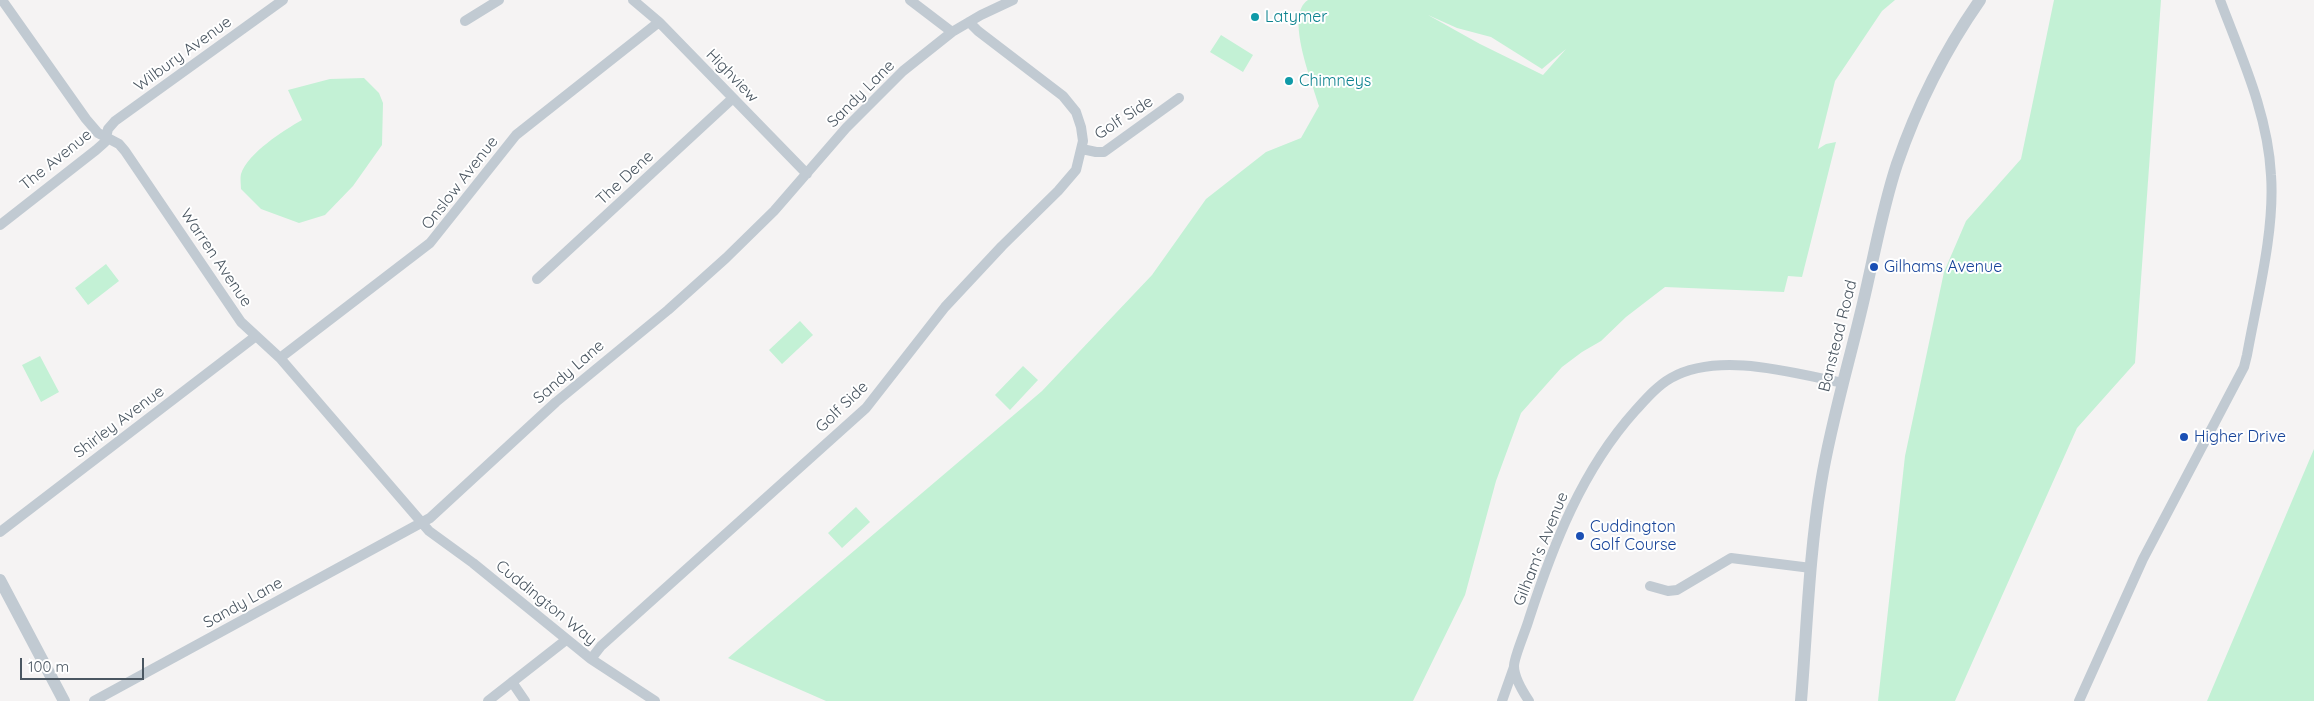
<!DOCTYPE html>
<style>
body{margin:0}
#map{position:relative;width:2314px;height:701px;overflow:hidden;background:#f5f3f3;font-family:Quicksand,sans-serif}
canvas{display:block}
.scale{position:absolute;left:20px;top:658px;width:124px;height:22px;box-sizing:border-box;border:2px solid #4a5661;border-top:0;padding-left:6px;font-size:15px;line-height:18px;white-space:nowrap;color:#4a5661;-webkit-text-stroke:4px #fff;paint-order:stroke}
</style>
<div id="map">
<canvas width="2314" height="701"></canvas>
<div class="scale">100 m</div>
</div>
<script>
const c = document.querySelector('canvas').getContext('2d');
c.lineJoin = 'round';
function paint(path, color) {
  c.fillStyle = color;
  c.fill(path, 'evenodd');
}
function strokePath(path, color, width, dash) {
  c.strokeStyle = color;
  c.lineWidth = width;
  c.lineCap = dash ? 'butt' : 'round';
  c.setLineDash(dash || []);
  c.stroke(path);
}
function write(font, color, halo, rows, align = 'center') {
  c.font = font + ' Quicksand,sans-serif';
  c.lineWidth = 4;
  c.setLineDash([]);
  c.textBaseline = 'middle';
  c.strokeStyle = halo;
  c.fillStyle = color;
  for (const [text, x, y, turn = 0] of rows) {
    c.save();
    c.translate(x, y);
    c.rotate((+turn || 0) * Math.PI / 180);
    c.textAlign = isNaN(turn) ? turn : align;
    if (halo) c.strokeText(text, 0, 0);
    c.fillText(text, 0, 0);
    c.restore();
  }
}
paint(new Path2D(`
 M 1308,0 L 1895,0 L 1882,11 L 1835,81 L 1818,149 L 1826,144 L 1836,142 L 1802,277 L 1788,276 L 1784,292 L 1665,287 L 1626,317 L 1601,341 L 1582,352 L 1562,367 L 1521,413 L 1496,481 L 1465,595 L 1413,701 L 826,701 L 728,658 L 1042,391 L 1152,275 L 1206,199 L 1266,152 L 1301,138 L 1319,106 C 1313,84 1284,15 1308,0 ZM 1428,15 L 1457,28 L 1491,37 L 1542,69 L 1566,49 L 1543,75 L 1480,44 Z
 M 2054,0 L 2161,0 L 2135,363 L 2077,428 L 1955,701 L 1878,701 L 1905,456 L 1944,272 L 1966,221 L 2021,159 Z
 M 1221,35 L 1253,55 L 1243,72 L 1210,52 Z
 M 364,78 L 379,93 L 383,103 L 382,145 L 353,186 L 325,215 L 299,223 L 261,209 L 241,189 C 241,185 240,178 241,174 C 248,153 284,130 302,120 L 288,90 L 330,79 Z
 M 106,264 L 119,281 L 88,305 L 75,288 Z
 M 800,321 L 813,335 L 782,364 L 769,350 Z
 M 40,356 L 59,392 L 41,402 L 22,365 Z
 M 1023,366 L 1038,380 L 1010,410 L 995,395 Z
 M 2314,449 L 2314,701 L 2207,701 Z
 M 856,507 L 870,522 L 842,548 L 828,533 Z`), '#c3f1d5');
strokePath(new Path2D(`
 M 2,0 L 86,119 L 98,133 L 119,144 L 125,151 L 241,322 L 280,358 L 429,531 L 473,563 L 591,659 L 655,701
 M 633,0 L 659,22 L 807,174
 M 910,0 L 952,32
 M 465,21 L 499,0
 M 1082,149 L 1096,152 L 1104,152 L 1179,98
 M 0,225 L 96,150 L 105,142 L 108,129 L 115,121 L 283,0
 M 537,279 L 733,98
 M 280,358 L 430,243 L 516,135 L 659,22
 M 0,532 L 256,336
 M 1650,586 L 1668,591 L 1677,590 L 1731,558 L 1811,568
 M 591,659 L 601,646 L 866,408 L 945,307 L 1002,246 L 1058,191 L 1076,170 L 1083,141 L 1081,127 L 1076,112 L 1063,96 L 978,31 L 969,22
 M 512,682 L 525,701
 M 94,701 L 430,518 L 556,402 L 668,310 L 726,258 L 774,211 L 846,128 L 903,71 L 952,32 L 981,15 L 1013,0
 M 488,701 L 566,640
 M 1502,701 L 1514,667
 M 1529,701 C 1523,692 1514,677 1514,666 C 1514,657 1526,630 1529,619 C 1553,545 1582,470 1635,411 C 1646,399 1657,386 1671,378 C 1719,351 1793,373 1843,383
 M 2079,701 L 2143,559 L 2244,367 L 2247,355 C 2257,299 2275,231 2271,175 C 2268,114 2241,56 2220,0`), '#c1cad2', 10);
strokePath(new Path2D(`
 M 0,580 L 64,701
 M 1801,701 C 1807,628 1809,555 1821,483 C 1831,422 1849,363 1863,303 C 1874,257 1882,209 1897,164 C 1917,106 1945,50 1980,0`), '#c1cad2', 12);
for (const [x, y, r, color] of [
 [1255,17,5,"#0f9aa8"],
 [1289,81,5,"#0f9aa8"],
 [1874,267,5,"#1a4fb4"],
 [2184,437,5,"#1a4fb4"],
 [1580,536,5,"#1a4fb4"]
]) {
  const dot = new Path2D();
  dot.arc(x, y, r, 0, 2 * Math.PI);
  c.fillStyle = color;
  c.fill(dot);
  strokePath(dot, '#fff', 2);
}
write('16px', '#0d838f', '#fff', [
 ["Latymer",1265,17],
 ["Chimneys",1299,81]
], 'left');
write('16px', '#4a5661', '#fff', [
 ["Wilbury Avenue",183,54,-36],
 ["Highview",732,76,46],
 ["Sandy Lane",861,94,-45],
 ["Golf Side",1124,118,-33],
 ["The Avenue",56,160,-39],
 ["The Dene",625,178,-43],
 ["Onslow Avenue",460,183,-52],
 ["Warren Avenue",216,258,56],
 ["Banstead Road",1838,336,-76],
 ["Sandy Lane",569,372,-41],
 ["Golf Side",842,407,-44],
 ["Shirley Avenue",119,422,-37],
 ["Gilham's Avenue",1541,549,-68],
 ["Sandy Lane",243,603,-29],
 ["Cuddington Way",546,603,39]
]);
write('16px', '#164399', '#fff', [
 ["Gilhams Avenue",1884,267],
 ["Higher Drive",2194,437],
 ["Cuddington",1590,527],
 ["Golf Course",1590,545]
], 'left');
</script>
